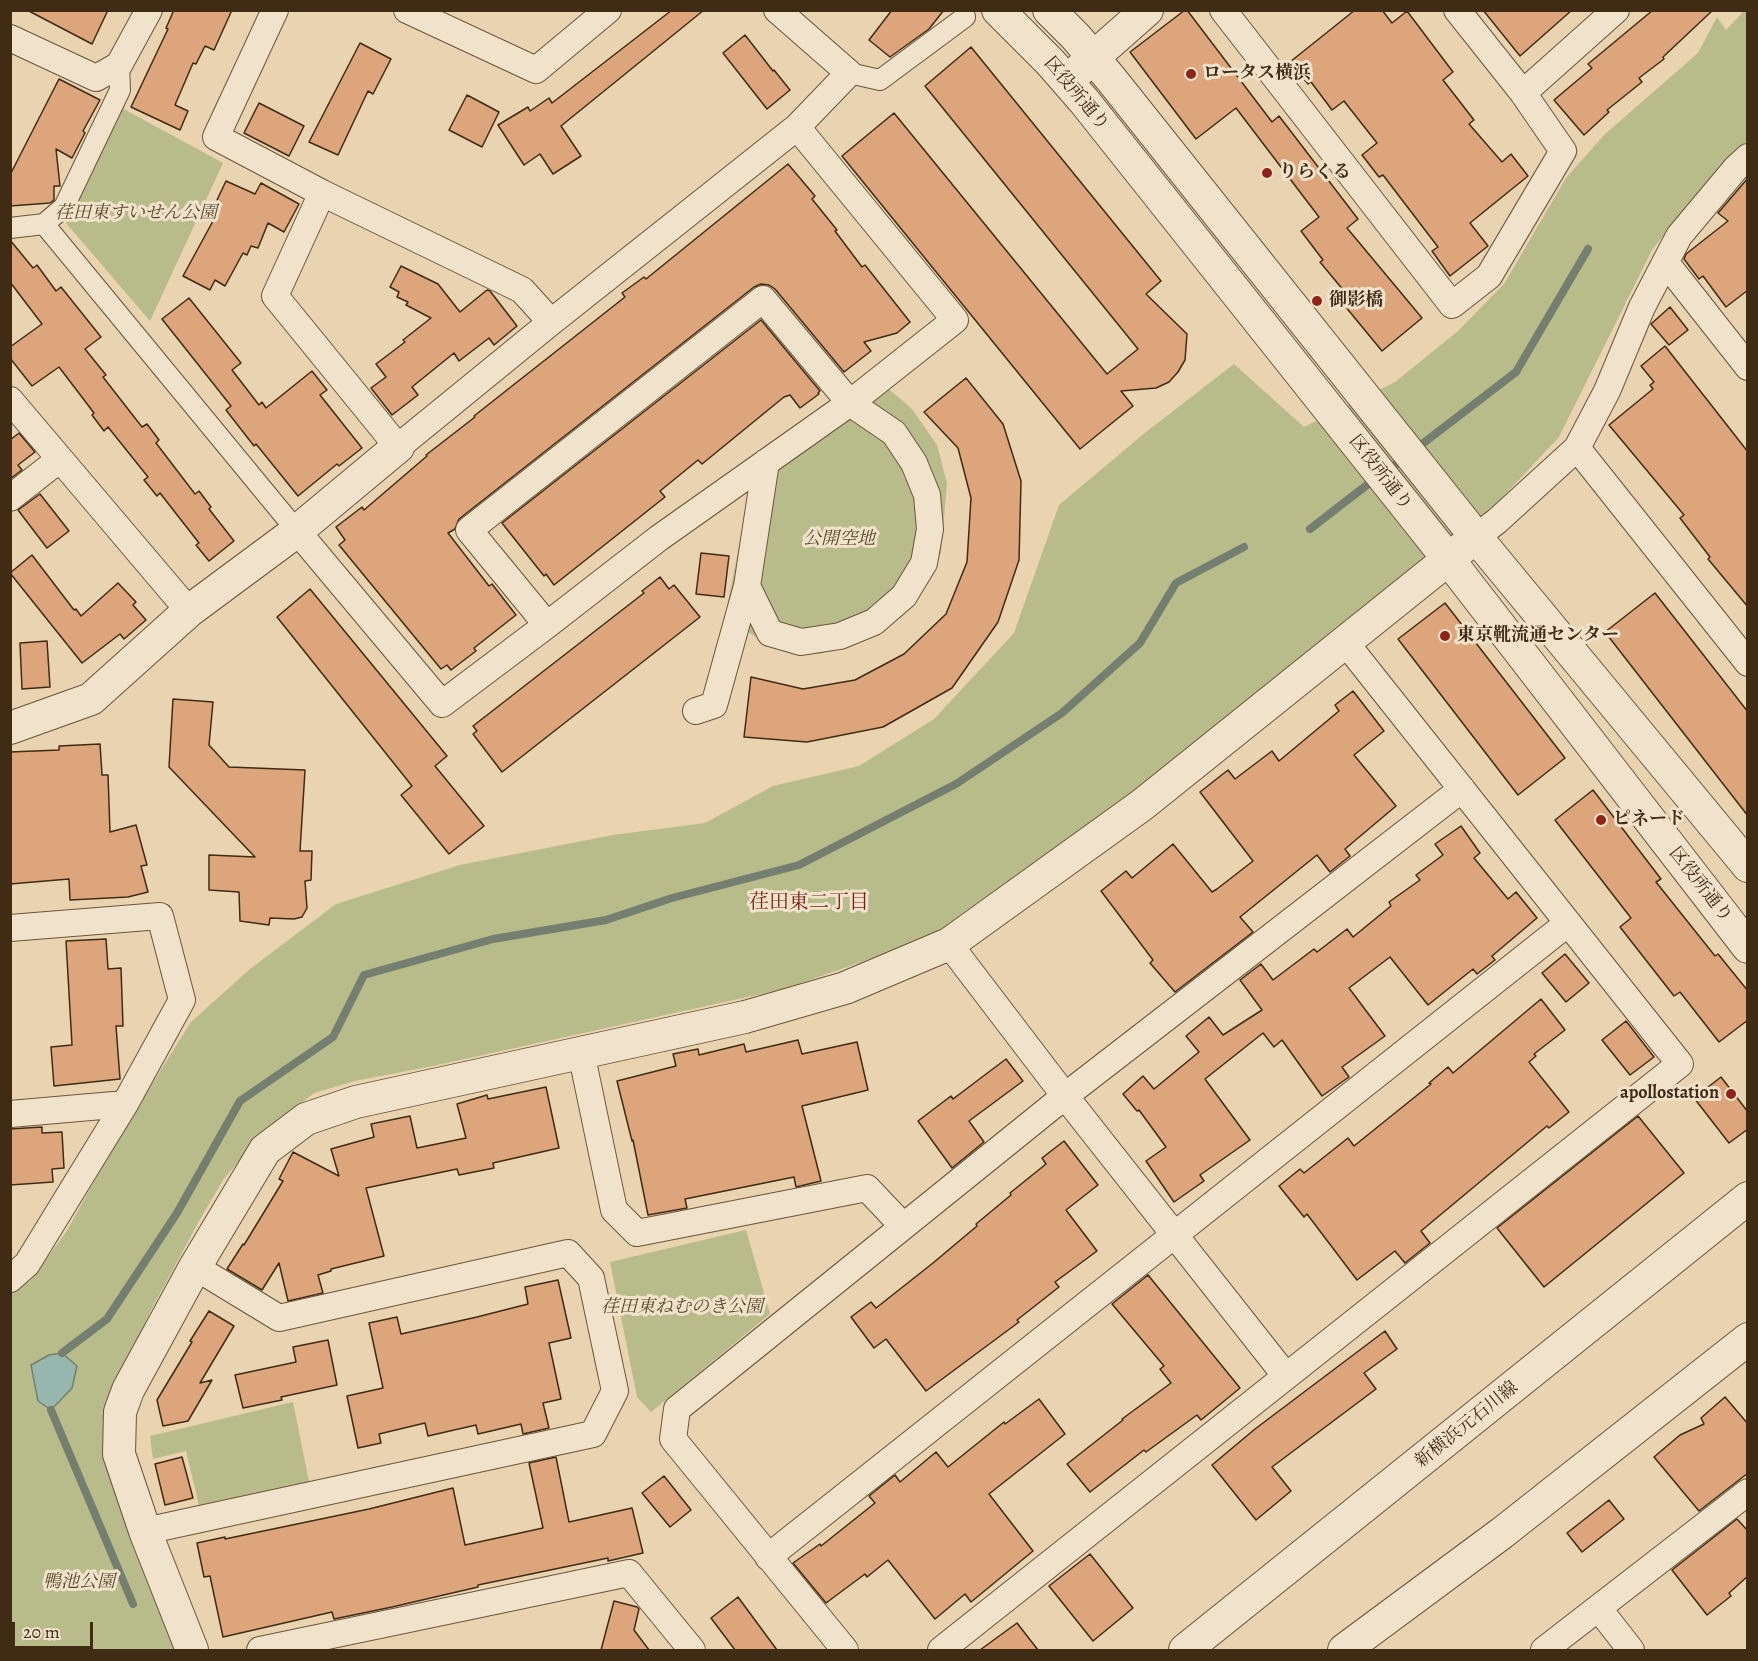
<!DOCTYPE html>
<meta charset="utf-8">
<style>
body{margin:0}
#map{position:relative;width:1758px;height:1661px;overflow:hidden;background:#e9d3b0;font-family:Alegreya,serif}
canvas{display:block}
.frame{position:absolute;inset:0;border:12px solid #402b14;pointer-events:none}
.scale{position:absolute;left:12px;top:1622px;width:81px;height:27px;box-sizing:border-box;border:3px solid #402b14;border-top:0;padding-left:8px;font-size:18px;line-height:21px;white-space:nowrap;color:#402b14;-webkit-text-stroke:4px #f1e2cc;paint-order:stroke}
</style>
<div id="map">
<canvas width="1758" height="1661"></canvas>
<div class="frame"></div>
<div class="scale">20 m</div>
</div>
<script>
const c = document.querySelector('canvas').getContext('2d');
c.lineJoin = 'round';
function paint(path, color) {
  c.fillStyle = color;
  c.fill(path, 'evenodd');
}
function strokePath(path, color, width, dash) {
  c.strokeStyle = color;
  c.lineWidth = width;
  c.lineCap = dash ? 'butt' : 'round';
  c.setLineDash(dash || []);
  c.stroke(path);
}
function write(font, color, halo, rows, align = 'center') {
  c.font = font + ' Alegreya,"Noto Serif JP",serif';
  c.lineWidth = 6;
  c.setLineDash([]);
  c.textBaseline = 'middle';
  c.strokeStyle = halo;
  c.fillStyle = color;
  for (const [text, x, y, turn = 0] of rows) {
    c.save();
    c.translate(x, y);
    c.rotate((+turn || 0) * Math.PI / 180);
    c.textAlign = isNaN(turn) ? turn : align;
    if (halo) c.strokeText(text, 0, 0);
    c.fillText(text, 0, 0);
    c.restore();
  }
}
paint(new Path2D(`
 M 1744,11 L 1747,11 L 1747,146 L 1708,180 L 1652,250 L 1559,437 L 1498,502 L 1338,626 L 1204,737 L 1096,819 L 957,917 L 933,937 L 784,989 L 433,1066 L 355,1081 L 314,1093 L 261,1135 L 223,1180 L 199,1221 L 150,1312 L 110,1399 L 178,1650 L 11,1650 L 11,1293 L 32,1279 L 66,1232 L 120,1135 L 191,1022 L 250,969 L 336,904 L 460,865 L 613,835 L 705,823 L 773,786 L 859,766 L 934,719 L 1014,633 L 1059,505 L 1146,432 L 1234,364 L 1304,427 L 1395,382 L 1458,331 L 1504,284 L 1566,178 L 1604,135 L 1698,53 L 1717,17 L 1726,30 Z
 M 122,108 L 223,163 L 150,321 L 66,223 Z
 M 884,385 L 912,409 L 937,445 L 947,483 L 941,553 L 920,594 L 892,624 L 856,643 L 819,654 L 767,644 L 725,617 L 751,486 Z
 M 746,1230 L 770,1314 L 651,1412 L 637,1397 L 610,1262 Z
 M 293,1402 L 309,1482 L 199,1505 L 186,1451 L 153,1459 L 150,1436 Z`), '#b8bc8a');
const water = new Path2D(`
 M 62,1353 L 77,1366 L 72,1388 L 51,1410 L 38,1401 L 31,1365 L 49,1355 Z`);
paint(water, '#97b7ae');
strokePath(water, '#747f70', 1.5);
strokePath(new Path2D(`
 M 1387,471 L 1516,372 L 1588,249
 M 1310,529 L 1376,478
 M 62,1353 L 107,1319 L 177,1213 L 240,1101 L 333,1037 L 364,975 L 493,939 L 606,920 L 672,898 L 799,865 L 956,784 L 1062,713 L 1140,643 L 1176,583 L 1244,547
 M 51,1410 L 133,1604`), '#747f70', 8);
const building = new Path2D(`
 M 27,10 L 108,10 L 92,44 Z
 M 174,10 L 232,10 L 214,50 L 205,46 L 196,64 L 193,63 L 175,105 L 188,111 L 180,130 L 131,107 L 168,29 L 166,28 Z
 M 672,10 L 704,10 L 561,126 L 581,156 L 553,174 L 540,154 L 524,165 L 498,125 L 528,107 L 530,111 L 549,98 L 552,103 Z
 M 892,10 L 944,10 L 929,29 L 890,57 L 869,40 Z
 M 1185,10 L 1187,10 L 1272,122 L 1279,116 L 1358,219 L 1347,228 L 1422,318 L 1382,351 L 1340,300 L 1344,291 L 1320,262 L 1323,260 L 1301,231 L 1319,217 L 1236,108 L 1196,139 L 1130,52 Z
 M 1355,10 L 1382,10 L 1392,23 L 1407,11 L 1453,72 L 1443,80 L 1474,120 L 1469,124 L 1502,162 L 1511,154 L 1528,176 L 1470,223 L 1488,246 L 1450,276 L 1432,251 L 1438,247 L 1383,175 L 1379,177 L 1362,155 L 1377,143 L 1344,101 L 1332,110 L 1311,82 L 1308,84 L 1290,62 Z
 M 1483,10 L 1572,10 L 1520,56 Z
 M 1653,10 L 1713,10 L 1663,57 L 1664,59 L 1639,78 L 1642,82 L 1607,110 L 1609,112 L 1584,135 L 1554,100 L 1592,68 L 1588,64 Z
 M 745,35 L 773,71 L 774,70 L 790,90 L 767,109 L 723,53 Z
 M 360,43 L 391,59 L 373,94 L 368,91 L 338,155 L 309,142 Z
 M 971,47 L 1161,281 L 1146,294 L 1187,334 L 1185,360 L 1178,372 L 1169,382 L 1156,388 L 1121,391 L 1133,406 L 1080,449 L 842,156 L 894,113 L 1107,374 L 1138,349 L 925,86 Z
 M 59,79 L 100,100 L 83,131 L 85,133 L 72,158 L 56,149 L 60,186 L 54,186 L 54,200 L 50,203 L 10,206 L 10,175 Z
 M 467,95 L 499,112 L 482,147 L 449,130 Z
 M 259,103 L 304,126 L 289,156 L 244,133 Z
 M 788,164 L 815,196 L 812,199 L 837,230 L 835,231 L 862,267 L 865,265 L 910,322 L 897,333 L 864,342 L 871,351 L 844,372 L 775,289 L 769,285 L 761,284 L 754,287 L 459,519 L 455,529 L 448,533 L 489,586 L 492,584 L 516,615 L 474,648 L 476,651 L 451,670 L 447,665 L 441,669 L 339,545 L 345,540 L 336,527 L 362,507 L 364,510 L 427,456 L 426,455 L 475,417 L 474,416 L 625,297 L 622,293 L 644,277 L 646,279 Z
 M 1748,178 L 1748,290 L 1726,307 L 1703,276 L 1699,279 L 1684,259 L 1686,254 L 1728,221 L 1718,213 Z
 M 226,181 L 255,194 L 261,183 L 299,204 L 284,232 L 268,223 L 258,248 L 251,246 L 247,255 L 243,253 L 225,286 L 215,280 L 210,290 L 183,276 L 213,221 L 221,202 L 217,200 Z
 M 10,240 L 33,268 L 37,265 L 56,291 L 61,287 L 101,337 L 85,349 L 106,375 L 103,377 L 142,427 L 147,424 L 159,440 L 156,443 L 195,494 L 199,491 L 211,507 L 209,509 L 234,541 L 209,561 L 196,545 L 199,543 L 160,493 L 157,496 L 144,480 L 148,477 L 108,427 L 104,431 L 92,415 L 94,413 L 59,367 L 32,386 L 10,358 L 10,347 L 42,324 L 10,282 Z
 M 401,266 L 438,284 L 460,312 L 487,290 L 490,291 L 517,326 L 494,345 L 489,338 L 459,361 L 454,353 L 412,387 L 418,395 L 392,415 L 371,388 L 386,377 L 376,364 L 405,342 L 403,340 L 431,318 L 406,305 L 408,302 L 397,297 L 399,292 L 390,287 Z
 M 189,298 L 241,363 L 232,370 L 259,405 L 262,402 L 266,408 L 312,371 L 327,390 L 320,395 L 362,448 L 339,466 L 337,464 L 298,496 L 256,444 L 254,446 L 226,410 L 231,406 L 162,319 Z
 M 1670,307 L 1688,330 L 1669,345 L 1651,324 Z
 M 761,320 L 820,391 L 818,393 L 819,394 L 800,408 L 790,395 L 784,397 L 702,464 L 698,460 L 660,491 L 665,497 L 554,585 L 546,574 L 544,576 L 502,523 Z
 M 1665,346 L 1748,452 L 1748,607 L 1708,559 L 1710,557 L 1680,518 L 1684,515 L 1609,425 L 1653,389 L 1650,385 L 1654,382 L 1641,366 Z
 M 966,378 L 1003,424 L 1021,481 L 1019,560 L 998,622 L 952,688 L 883,727 L 807,742 L 744,737 L 751,677 L 803,689 L 855,680 L 904,654 L 946,614 L 967,562 L 971,498 L 958,448 L 924,412 Z
 M 19,433 L 35,452 L 18,465 L 22,470 L 10,479 L 10,440 Z
 M 40,494 L 69,531 L 47,548 L 18,510 Z
 M 701,553 L 729,556 L 724,597 L 696,594 Z
 M 32,555 L 74,610 L 76,609 L 81,616 L 118,583 L 136,602 L 133,605 L 146,620 L 124,639 L 120,634 L 82,663 L 10,573 Z
 M 660,577 L 669,589 L 674,585 L 700,617 L 502,772 L 473,734 L 477,731 L 473,726 L 644,593 L 642,591 Z
 M 310,589 L 447,756 L 435,766 L 484,826 L 449,854 L 401,795 L 412,786 L 277,617 Z
 M 1655,593 L 1748,712 L 1748,816 L 1605,632 Z
 M 1445,603 L 1565,758 L 1518,795 L 1398,639 Z
 M 47,641 L 50,687 L 22,689 L 20,643 Z
 M 1353,691 L 1384,731 L 1354,755 L 1396,806 L 1345,849 L 1350,856 L 1330,872 L 1317,855 L 1240,917 L 1253,932 L 1175,992 L 1150,963 L 1153,960 L 1101,891 L 1126,871 L 1132,878 L 1173,844 L 1212,892 L 1217,889 L 1253,861 L 1200,792 L 1228,770 L 1235,779 L 1272,751 L 1279,761 L 1339,711 L 1335,705 Z
 M 173,699 L 213,702 L 209,745 L 229,767 L 305,770 L 300,851 L 312,851 L 311,880 L 305,881 L 307,908 L 302,917 L 294,919 L 270,918 L 269,925 L 240,921 L 239,892 L 209,890 L 209,855 L 255,857 L 169,767 Z
 M 100,744 L 102,775 L 108,775 L 110,832 L 136,825 L 147,865 L 141,866 L 148,892 L 128,897 L 70,900 L 69,879 L 10,884 L 10,752 L 59,750 L 59,746 Z
 M 1593,790 L 1661,879 L 1656,882 L 1715,956 L 1718,954 L 1748,991 L 1748,1020 L 1719,1042 L 1680,992 L 1674,996 L 1620,927 L 1631,918 L 1555,820 Z
 M 1461,826 L 1480,853 L 1474,858 L 1508,899 L 1516,892 L 1537,918 L 1492,956 L 1495,960 L 1477,974 L 1473,969 L 1428,1005 L 1390,957 L 1349,988 L 1385,1036 L 1342,1067 L 1349,1077 L 1322,1096 L 1282,1040 L 1274,1047 L 1263,1033 L 1205,1079 L 1250,1140 L 1200,1175 L 1204,1181 L 1174,1202 L 1146,1161 L 1166,1147 L 1139,1110 L 1137,1111 L 1123,1094 L 1143,1076 L 1154,1089 L 1199,1052 L 1186,1036 L 1209,1017 L 1223,1035 L 1262,1010 L 1240,980 L 1261,964 L 1273,980 L 1314,949 L 1317,952 L 1347,929 L 1353,937 L 1391,906 L 1389,902 L 1420,880 L 1416,875 L 1443,855 L 1435,844 Z
 M 106,939 L 108,969 L 121,968 L 123,1026 L 116,1026 L 120,1079 L 54,1086 L 51,1047 L 72,1045 L 66,941 Z
 M 1565,954 L 1589,983 L 1566,1002 L 1542,973 Z
 M 1541,999 L 1565,1030 L 1534,1054 L 1536,1056 L 1529,1062 L 1569,1112 L 1549,1128 L 1547,1126 L 1421,1231 L 1430,1243 L 1405,1263 L 1395,1251 L 1357,1280 L 1307,1214 L 1304,1217 L 1279,1186 L 1300,1169 L 1304,1173 L 1348,1138 L 1354,1146 L 1431,1084 L 1429,1083 L 1448,1067 L 1453,1073 Z
 M 1626,1021 L 1654,1057 L 1630,1075 L 1602,1040 Z
 M 798,1040 L 802,1054 L 857,1042 L 868,1090 L 802,1106 L 821,1181 L 796,1187 L 794,1177 L 685,1199 L 687,1208 L 648,1215 L 633,1140 L 632,1141 L 617,1081 L 676,1066 L 673,1054 L 698,1049 L 699,1055 L 744,1044 L 746,1052 Z
 M 1006,1059 L 1023,1081 L 969,1121 L 984,1142 L 952,1168 L 918,1121 L 951,1096 L 953,1099 Z
 M 1721,1077 L 1748,1112 L 1748,1129 L 1729,1143 L 1694,1098 Z
 M 546,1087 L 559,1148 L 493,1163 L 494,1168 L 459,1175 L 457,1169 L 366,1188 L 384,1256 L 331,1269 L 331,1271 L 318,1275 L 323,1293 L 288,1301 L 279,1263 L 262,1290 L 227,1269 L 243,1244 L 244,1245 L 283,1181 L 279,1179 L 293,1152 L 339,1176 L 331,1149 L 374,1137 L 371,1124 L 410,1116 L 417,1148 L 466,1138 L 457,1104 L 487,1095 L 488,1099 Z
 M 1638,1116 L 1684,1173 L 1544,1287 L 1497,1228 Z
 M 42,1127 L 42,1133 L 62,1132 L 64,1168 L 52,1169 L 53,1182 L 10,1185 L 10,1129 Z
 M 1064,1141 L 1098,1185 L 1066,1210 L 1097,1251 L 1055,1282 L 1059,1287 L 1017,1320 L 1019,1322 L 926,1391 L 886,1339 L 874,1348 L 851,1317 L 871,1302 L 876,1308 L 933,1263 L 977,1226 L 976,1224 L 1011,1195 L 1010,1193 L 1046,1164 L 1042,1158 Z
 M 1148,1275 L 1240,1388 L 1201,1420 L 1197,1415 L 1146,1452 L 1144,1450 L 1090,1492 L 1067,1464 L 1123,1420 L 1122,1419 L 1171,1383 L 1160,1369 L 1164,1366 L 1112,1304 Z
 M 558,1280 L 571,1338 L 549,1343 L 561,1399 L 543,1403 L 549,1428 L 523,1434 L 521,1424 L 478,1434 L 476,1425 L 428,1436 L 425,1423 L 379,1434 L 381,1443 L 358,1448 L 347,1396 L 383,1388 L 369,1323 L 397,1317 L 401,1334 L 477,1317 L 528,1304 L 525,1287 Z
 M 209,1311 L 234,1326 L 200,1383 L 212,1380 L 188,1421 L 163,1426 L 157,1400 L 192,1342 L 190,1341 Z
 M 1385,1331 L 1397,1349 L 1364,1373 L 1376,1389 L 1272,1467 L 1291,1491 L 1256,1520 L 1212,1465 L 1255,1429 Z
 M 328,1340 L 337,1385 L 281,1397 L 282,1400 L 243,1408 L 235,1375 L 296,1362 L 293,1347 Z
 M 1725,1397 L 1748,1424 L 1748,1473 L 1699,1511 L 1654,1457 L 1680,1435 L 1704,1424 L 1701,1418 Z
 M 1039,1399 L 1065,1434 L 989,1494 L 1033,1551 L 971,1602 L 965,1594 L 935,1619 L 888,1560 L 867,1577 L 865,1574 L 826,1603 L 793,1563 L 820,1544 L 821,1546 L 875,1503 L 869,1496 L 895,1475 L 900,1482 L 936,1452 L 948,1467 L 1004,1422 L 1005,1424 Z
 M 182,1457 L 193,1498 L 165,1505 L 155,1464 Z
 M 556,1457 L 569,1522 L 632,1508 L 643,1553 L 608,1561 L 608,1558 L 478,1585 L 478,1587 L 392,1607 L 334,1619 L 332,1612 L 223,1637 L 210,1576 L 204,1577 L 197,1543 L 225,1537 L 225,1539 L 369,1509 L 453,1488 L 465,1545 L 543,1528 L 529,1463 Z
 M 664,1476 L 691,1510 L 670,1527 L 642,1493 Z
 M 1609,1500 L 1624,1519 L 1582,1552 L 1567,1533 Z
 M 1737,1519 L 1748,1531 L 1748,1576 L 1729,1593 L 1731,1596 L 1707,1615 L 1672,1570 Z
 M 1090,1554 L 1133,1608 L 1093,1641 L 1049,1586 Z
 M 738,1597 L 777,1650 L 735,1650 L 711,1618 Z
 M 614,1601 L 637,1607 L 639,1609 L 634,1630 L 649,1650 L 601,1650 Z
 M 1017,1623 L 1038,1650 L 980,1650 Z`);
paint(building, '#dda57b');
strokePath(building, '#402b14', 1.5);
const pedestrian = new Path2D(`
 M 849,73 L 880,80 L 965,17
 M 44,224 L 64,207 L 120,90 L 119,65
 M 10,228 L 44,224 L 297,531`);
const minor = new Path2D(`
 M 275,10 L 216,137 L 322,193 L 522,290 L 551,322
 M 407,10 L 536,70 L 608,10
 M 1223,10 L 1452,305 L 1489,276 L 1563,151 L 1523,93 L 1457,10
 M 10,38 L 96,78 L 119,65 L 149,10
 M 1523,93 L 1616,10
 M 322,193 L 275,296 L 398,447 L 550,323 L 797,127 L 849,73 L 777,10
 M 1666,263 L 1748,367
 M 10,400 L 189,611
 M 1577,448 L 1748,663
 M 10,498 L 60,459
 M 297,531 L 442,704 L 547,625 L 659,538 L 850,403 L 955,320 L 797,127
 M 1476,537 L 1497,521 L 1577,448 L 1607,391 L 1642,307 L 1679,236 L 1736,168 L 1748,157
 M 547,625 L 469,530 L 763,299 L 850,403 L 894,433 L 914,463 L 927,495 L 930,529 L 924,563 L 904,596 L 874,622 L 840,636 L 801,642 L 770,633 L 747,586
 M 696,711 L 714,705 L 747,586 L 766,462
 M 10,928 L 160,916 L 182,1000 L 125,1104 L 27,1264 L 10,1279
 M 949,944 L 1065,1096 L 1285,1375
 M 581,1052 L 614,1210 L 637,1233 L 867,1188 L 903,1226
 M 10,1114 L 125,1104
 M 145,1531 L 593,1434 L 615,1391 L 591,1278 L 568,1253 L 279,1318 L 195,1267
 M 768,1557 L 1568,923
 M 1599,1609 L 1631,1650
 M 260,1650 L 629,1573 L 692,1650
 M 845,1650 L 673,1439 L 677,1409 L 1065,1096 L 1462,789
 M 941,1650 L 1680,1064 L 1345,642
 M 1544,1650 L 1748,1492`);
const tertiary = new Path2D(`
 M 998,10 L 1050,62 L 1084,101 L 1449,560 L 1748,947
 M 1049,10 L 1076,37 L 1111,79 L 1476,537 L 1748,866
 M 1078,71 L 1147,10
 M 10,728 L 91,699 L 189,611 L 297,531 L 398,447
 M 192,1650 L 145,1531 L 119,1454 L 120,1412 L 128,1390 L 195,1267 L 265,1150 L 306,1119 L 356,1102 L 745,1017 L 845,988 L 949,944 L 1142,805 L 1476,537
 M 1185,1650 L 1748,1198
 M 1344,1650 L 1502,1533 L 1748,1339`);
strokePath(pedestrian, '#6a553b', 22);
strokePath(minor, '#6a553b', 28);
strokePath(tertiary, '#6a553b', 34);
strokePath(pedestrian, '#f1e2cc', 20);
strokePath(minor, '#f1e2cc', 26);
strokePath(tertiary, '#f1e2cc', 32);
for (const [x, y, r, color] of [
 [1191,74,6,"#8f2418"],
 [1267,173,6,"#8f2418"],
 [1317,301,6,"#8f2418"],
 [1445,636,6,"#8f2418"],
 [1601,820,6,"#8f2418"],
 [1731,1094,6,"#8f2418"]
]) {
  const dot = new Path2D();
  dot.arc(x, y, r, 0, 2 * Math.PI);
  c.fillStyle = color;
  c.fill(dot);
  strokePath(dot, '#f1e2cc', 2);
}
write('bold 18px', '#402b14', '#f1e2cc', [
 ["ロータス横浜",1203,74],
 ["りらくる",1279,173],
 ["御影橋",1329,301],
 ["東京靴流通センター",1457,636],
 ["ピネード",1613,820],
 ["apollostation",1719,1094,"right"]
], 'left');
write('18px', '#402b14', '#f1e2cc', [
 ["区役所通り",1076,94,50],
 ["区役所通り",1380,473,52],
 ["区役所通り",1700,885,52],
 ["新横浜元石川線",1467,1425,-39]
]);
write('italic 18px', '#58482c', '#f1e2cc', [
 ["荏田東すいせん公園",136,214],
 ["公開空地",839,540],
 ["荏田東ねむのき公園",682,1308],
 ["鴨池公園",79,1583]
]);
write('20px', '#7a1f14', '#f1e2cc', [
 ["荏田東二丁目",809,903]
]);
</script>
